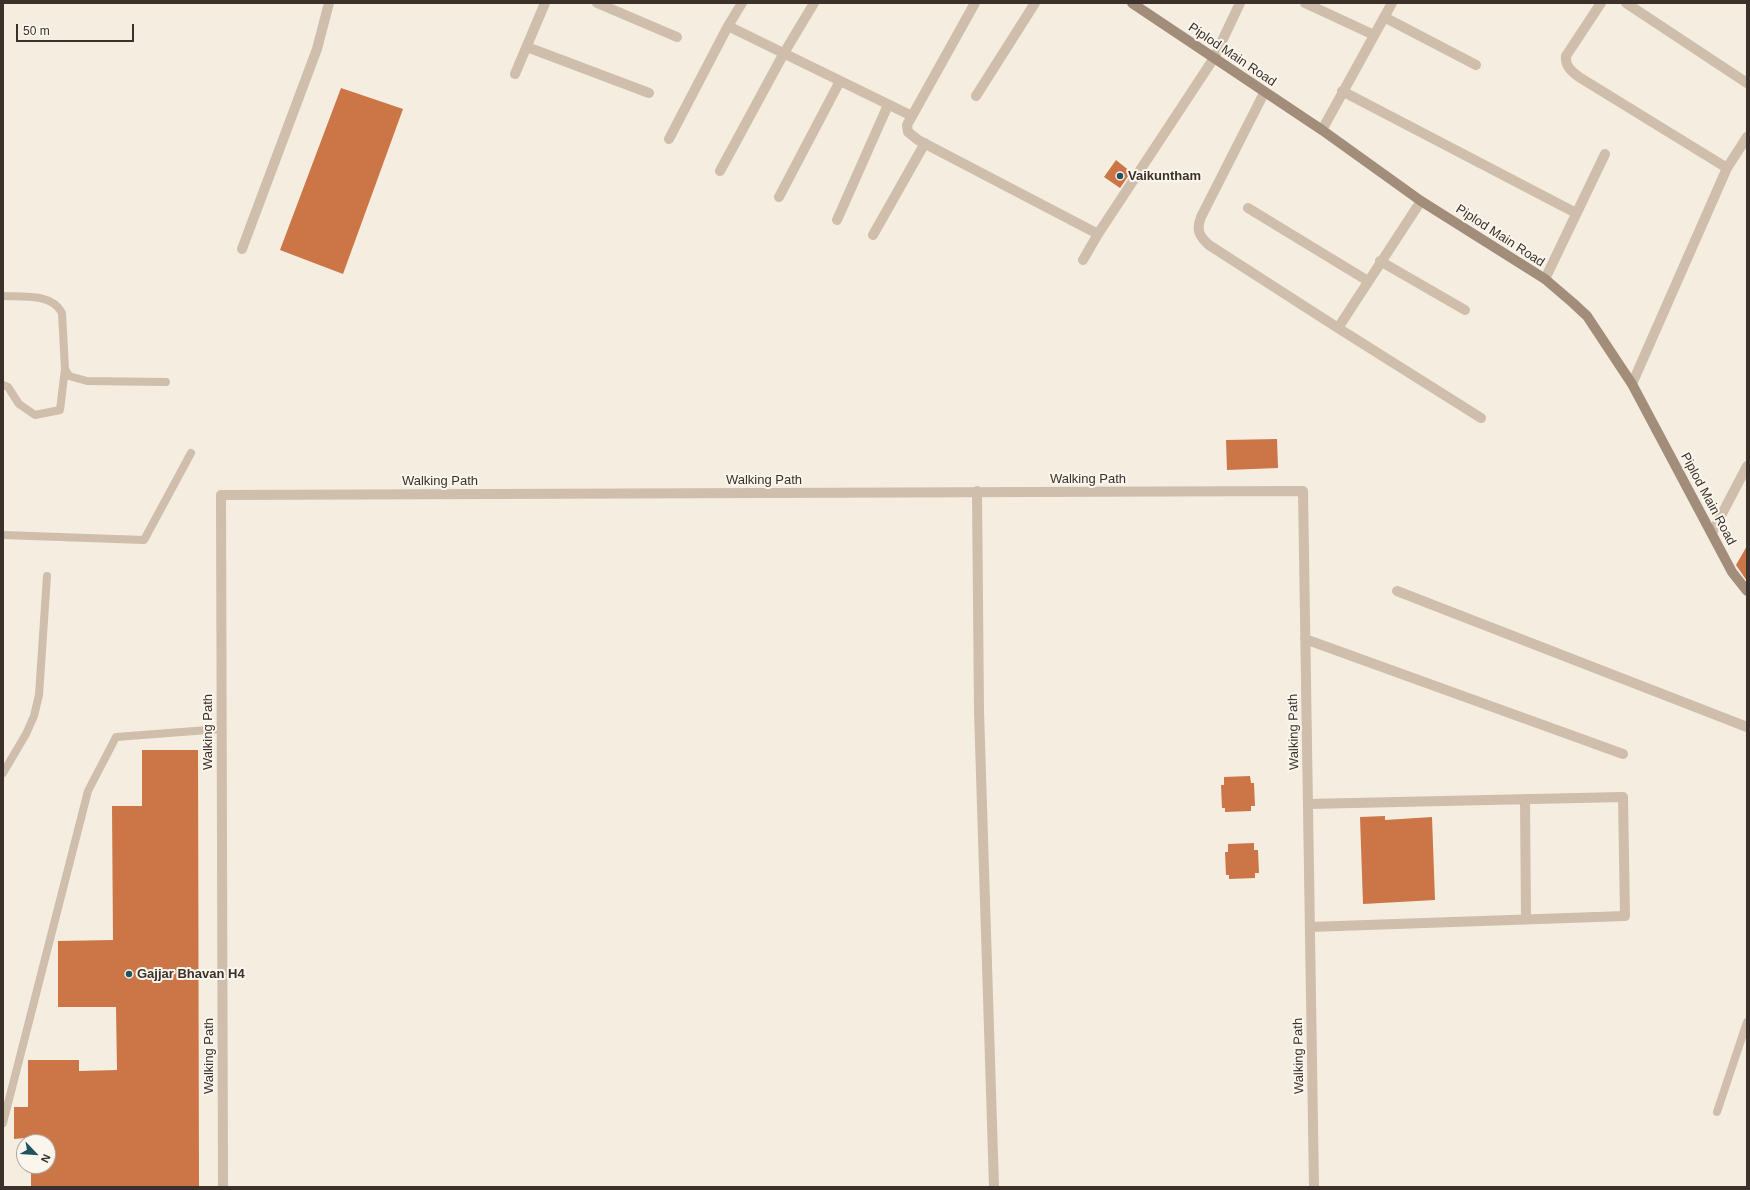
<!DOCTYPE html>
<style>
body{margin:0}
#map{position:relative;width:1750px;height:1190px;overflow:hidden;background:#f4ede0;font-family:Arial,sans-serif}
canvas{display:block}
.frame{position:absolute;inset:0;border:4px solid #3b312a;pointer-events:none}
.north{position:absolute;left:16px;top:1134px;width:40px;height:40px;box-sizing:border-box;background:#fbf6ed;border:1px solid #aea79f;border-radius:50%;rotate:115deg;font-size:11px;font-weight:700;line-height:16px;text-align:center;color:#3b312a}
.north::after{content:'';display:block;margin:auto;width:14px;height:18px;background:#1d545f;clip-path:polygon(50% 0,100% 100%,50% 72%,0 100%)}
.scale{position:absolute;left:16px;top:24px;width:118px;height:18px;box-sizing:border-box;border:2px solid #3b312a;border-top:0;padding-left:5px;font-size:12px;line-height:14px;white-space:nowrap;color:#3b312a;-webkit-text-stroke:3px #fbf6ed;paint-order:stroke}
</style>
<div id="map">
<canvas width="1750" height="1190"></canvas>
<div class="frame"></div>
<div class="north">N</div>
<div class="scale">50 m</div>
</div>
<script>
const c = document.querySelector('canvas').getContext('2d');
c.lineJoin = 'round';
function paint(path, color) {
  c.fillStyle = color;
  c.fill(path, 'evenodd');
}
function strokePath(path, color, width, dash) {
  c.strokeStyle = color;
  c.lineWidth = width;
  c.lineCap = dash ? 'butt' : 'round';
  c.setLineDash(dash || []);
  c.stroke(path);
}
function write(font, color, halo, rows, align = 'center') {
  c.font = font + ' Arial,sans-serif';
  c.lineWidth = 4;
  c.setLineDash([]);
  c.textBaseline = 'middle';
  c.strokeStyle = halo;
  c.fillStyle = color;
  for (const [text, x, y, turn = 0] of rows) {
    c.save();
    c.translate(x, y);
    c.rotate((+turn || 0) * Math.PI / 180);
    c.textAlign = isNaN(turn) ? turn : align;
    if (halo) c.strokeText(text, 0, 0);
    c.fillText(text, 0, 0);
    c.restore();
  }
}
paint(new Path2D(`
 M 341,88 L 403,109 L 343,274 L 280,250 Z
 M 1116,160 L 1131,172 L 1120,188 L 1104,177 Z
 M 1277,439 L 1278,468 L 1227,470 L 1226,440 Z
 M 1747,546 L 1747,581 L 1736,565 Z
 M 142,750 L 198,750 L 199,1187 L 31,1187 L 31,1166 L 48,1166 L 48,1142 L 25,1142 L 25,1138 L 14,1139 L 14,1107 L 28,1107 L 28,1060 L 79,1060 L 79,1071 L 117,1070 L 116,1007 L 58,1007 L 58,941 L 113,940 L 112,806 L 142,806 Z
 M 1250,776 L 1251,783 L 1254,783 L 1255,806 L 1251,806 L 1251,811 L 1225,812 L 1225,808 L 1222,808 L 1221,785 L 1224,785 L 1224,777 Z
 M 1385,816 L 1385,820 L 1432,817 L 1435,900 L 1363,904 L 1360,817 Z
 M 1254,843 L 1254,850 L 1258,850 L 1259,873 L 1255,873 L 1255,878 L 1229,879 L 1229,875 L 1226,875 L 1225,852 L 1228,852 L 1228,844 Z`), '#cc7547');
strokePath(new Path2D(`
 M 3,296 C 22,297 52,293 62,313 L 65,369 L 69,376 L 87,381 L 166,382
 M 3,385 L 8,387 L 19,404 L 35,415 L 60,410 L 65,369
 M 3,535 L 144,540 L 191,453
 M 3,773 L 26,734 L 34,716 L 39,695 L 47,576
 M 1717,1112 L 1747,1022
 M 3,1123 L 88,791 L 116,737 L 221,729`), '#cebeab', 8);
strokePath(new Path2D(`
 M 597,3 L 677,37
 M 975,3 L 907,125 L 908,132 L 918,140 L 1098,234
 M 1305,3 L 1374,35
 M 1601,3 L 1566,56 C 1565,66 1571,71 1579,77 L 1727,168
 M 1626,3 L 1747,83
 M 1384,17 L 1476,65
 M 728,26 L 912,116
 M 527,47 L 649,93
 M 515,74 L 545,3
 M 1342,91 L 1576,213
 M 1264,93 L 1201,217 C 1196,230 1199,236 1209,245 L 1338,328 L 1481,418
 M 976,96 L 1035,3
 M 1322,130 L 1392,3
 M 669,139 L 728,26 L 742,3
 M 720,171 L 784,53 L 814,3
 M 779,197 L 840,81
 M 1248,208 L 1368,281
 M 837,220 L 888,105
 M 873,235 L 925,143
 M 242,249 L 317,49 L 329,3
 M 1083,260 L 1098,234 L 1214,58 L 1240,3
 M 1380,261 L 1465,310
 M 1545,279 L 1605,154
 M 1338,328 L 1421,201
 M 1632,384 L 1727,168 L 1747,137
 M 977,491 L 979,711 L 994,1187
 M 1712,533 L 1747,466
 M 1397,591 L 1747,727
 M 1305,639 L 1623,754
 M 1525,799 L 1526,919
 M 1308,804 L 1623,797 L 1625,916 L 1310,927
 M 223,1187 L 221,495 L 1303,491 L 1314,1187`), '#cebeab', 10);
strokePath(new Path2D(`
 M 1132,3 L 1322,130 L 1421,201 L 1545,279 L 1573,303 L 1587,316 L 1632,384 L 1732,572 L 1747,591`), '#a28d7b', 10);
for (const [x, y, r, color] of [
 [1120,176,4,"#1d545f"],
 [129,974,4,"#1d545f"]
]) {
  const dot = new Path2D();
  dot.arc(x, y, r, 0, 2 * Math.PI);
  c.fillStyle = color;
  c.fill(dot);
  strokePath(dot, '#fbf6ed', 1.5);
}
write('13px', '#3b312a', '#fbf6ed', [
 ["Piplod Main Road",1232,55,34],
 ["Piplod Main Road",1500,236,33],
 ["Walking Path",1088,479],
 ["Walking Path",764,480],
 ["Walking Path",440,481],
 ["Piplod Main Road",1708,499,62],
 ["Walking Path",208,732,-90],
 ["Walking Path",1294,732,-91],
 ["Walking Path",209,1056,-90],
 ["Walking Path",1299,1056,-91]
]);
write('bold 13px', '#3b312a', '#fbf6ed', [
 ["Vaikuntham",1128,176],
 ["Gajjar Bhavan H4",137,974]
], 'left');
</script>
